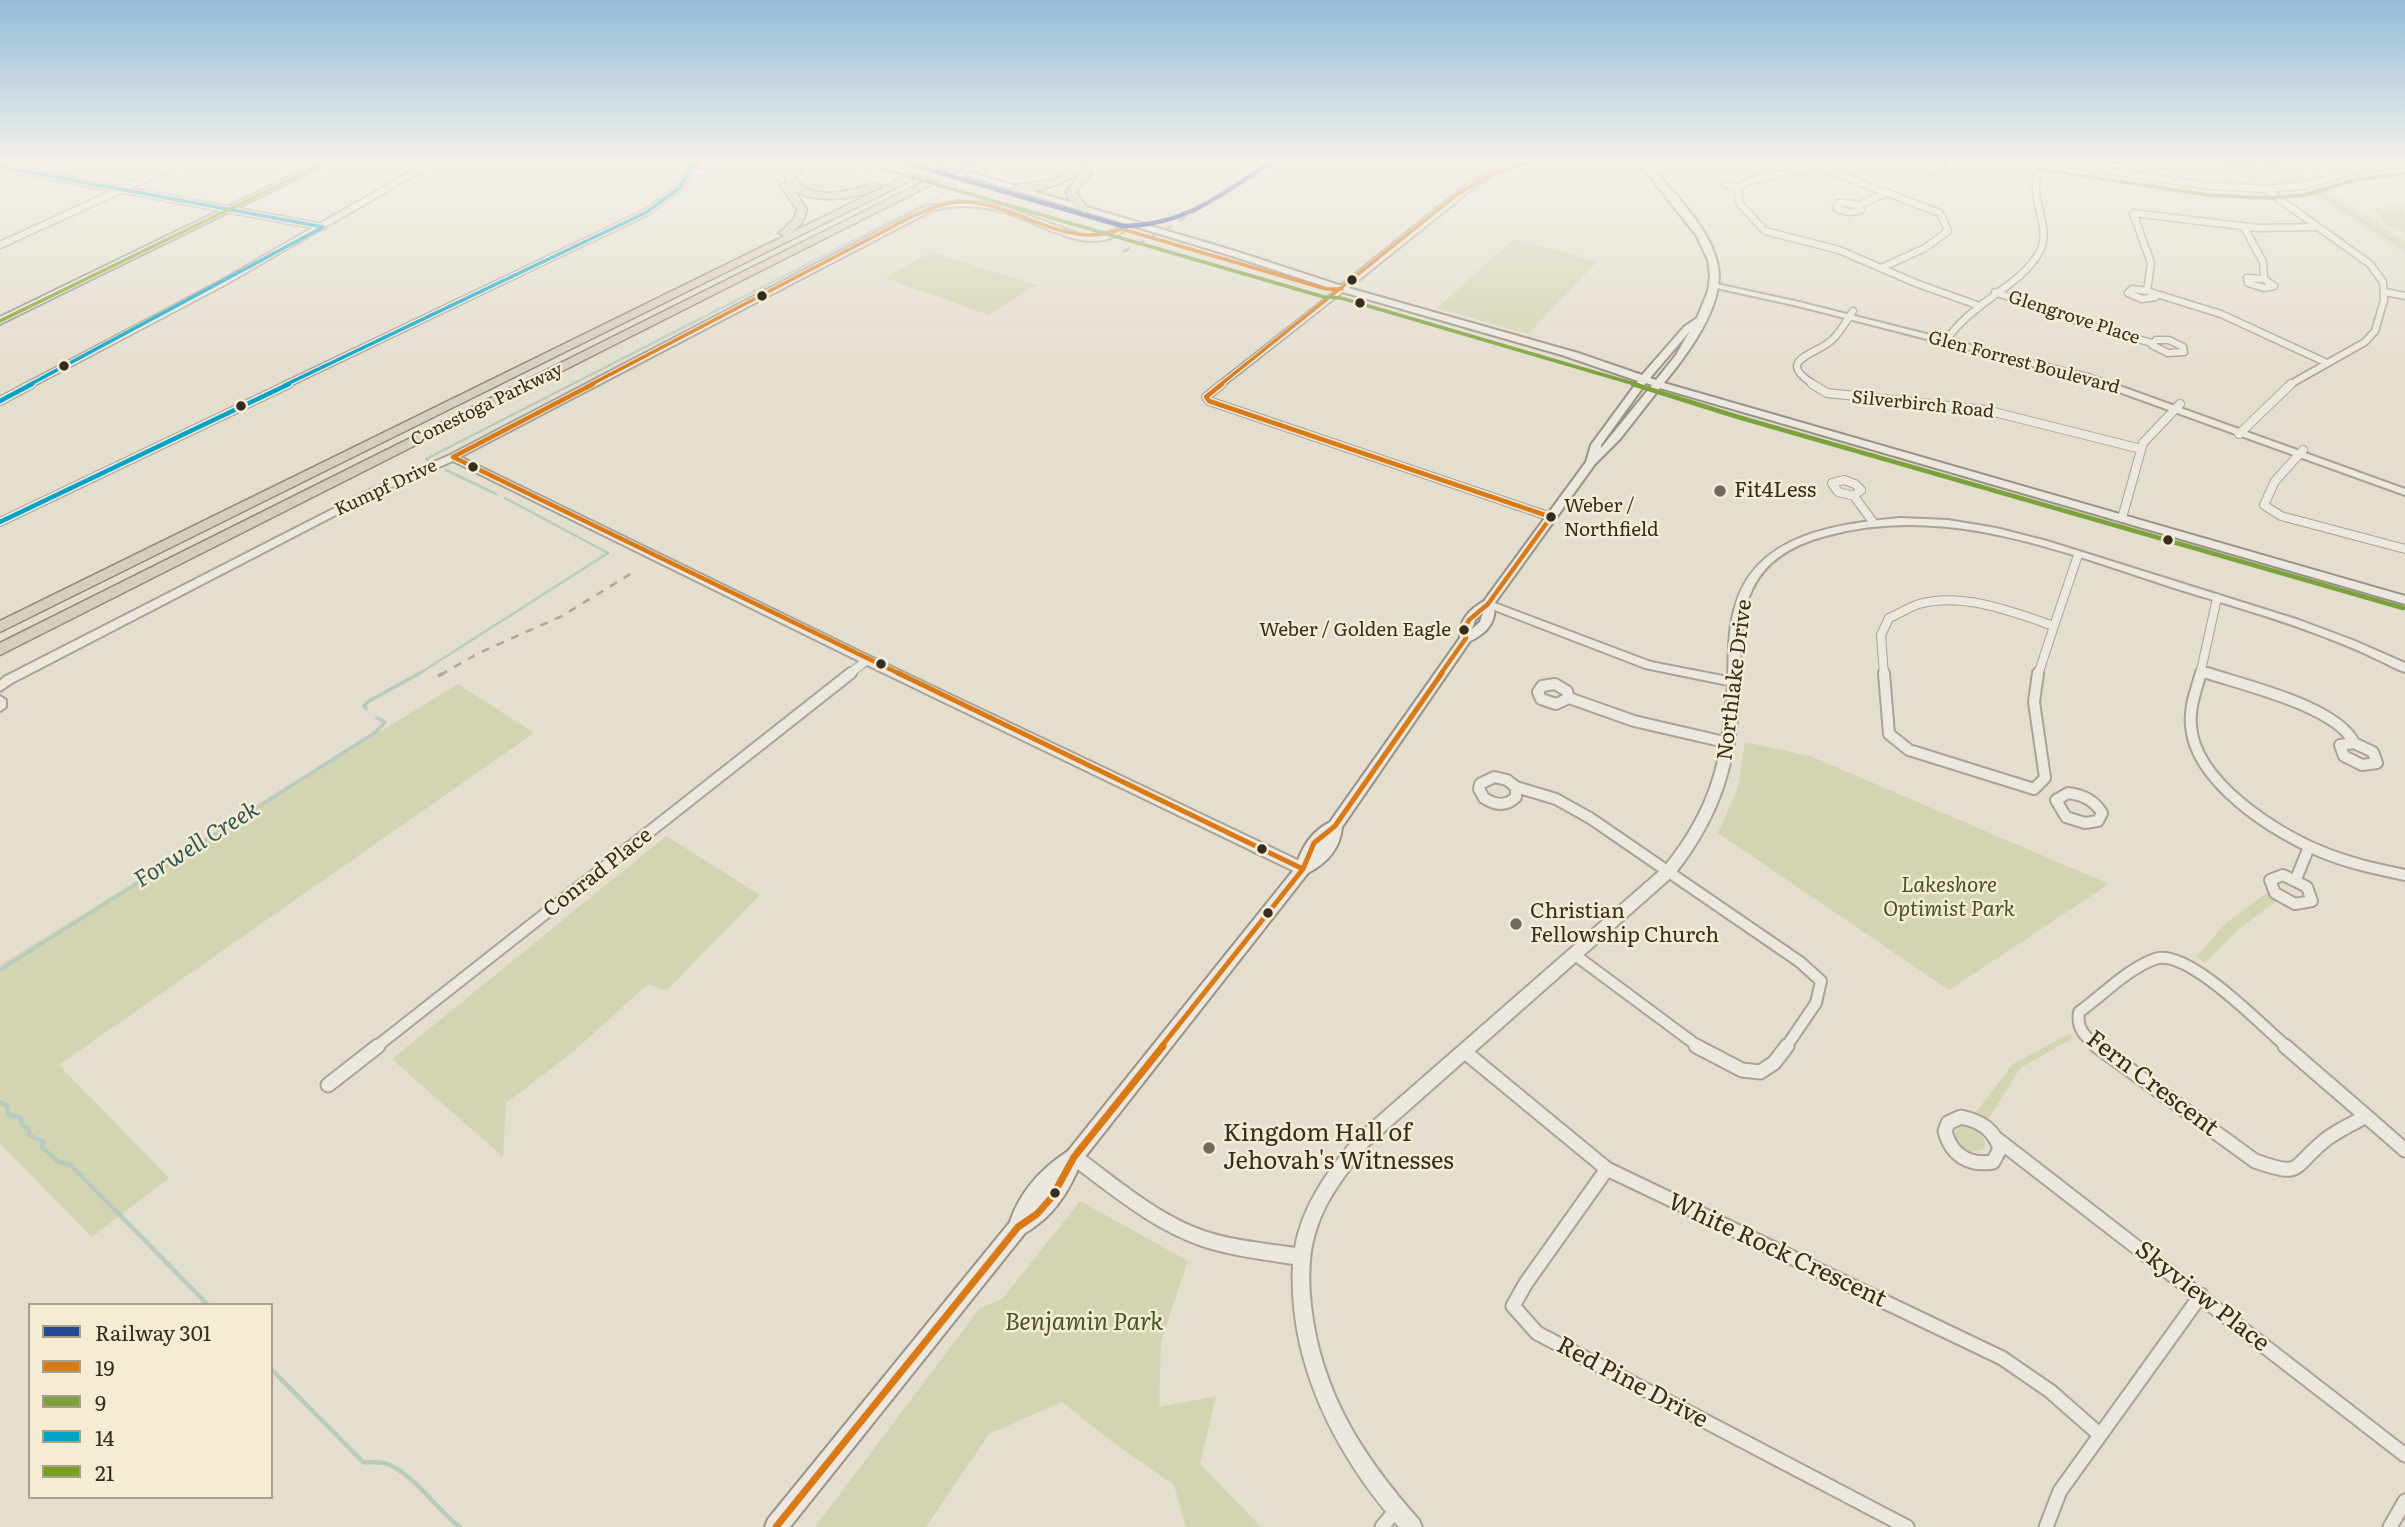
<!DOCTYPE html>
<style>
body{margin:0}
#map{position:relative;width:2405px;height:1527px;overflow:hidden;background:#e4dece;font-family:Literata,serif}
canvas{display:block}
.legend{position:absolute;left:28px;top:1303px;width:245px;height:196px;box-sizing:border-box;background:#f5ecd4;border:2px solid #a99f8c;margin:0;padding:9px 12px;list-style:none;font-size:21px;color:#382b1f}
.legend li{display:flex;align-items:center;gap:14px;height:35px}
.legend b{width:35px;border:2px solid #a99f8c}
</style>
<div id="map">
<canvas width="2405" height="1527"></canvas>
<ul class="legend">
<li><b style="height:9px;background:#244895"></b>Railway 301</li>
<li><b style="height:9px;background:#da7a16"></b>19</li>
<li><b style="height:9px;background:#7da23d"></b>9</li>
<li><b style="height:9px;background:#03a3c5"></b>14</li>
<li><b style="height:9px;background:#7ba120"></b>21</li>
</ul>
</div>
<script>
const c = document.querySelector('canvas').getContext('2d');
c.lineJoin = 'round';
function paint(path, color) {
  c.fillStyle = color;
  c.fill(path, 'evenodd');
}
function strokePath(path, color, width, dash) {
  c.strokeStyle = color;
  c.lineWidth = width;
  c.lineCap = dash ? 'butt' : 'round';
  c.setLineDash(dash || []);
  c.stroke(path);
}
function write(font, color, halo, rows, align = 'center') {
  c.font = font + ' Literata,serif';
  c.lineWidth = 5;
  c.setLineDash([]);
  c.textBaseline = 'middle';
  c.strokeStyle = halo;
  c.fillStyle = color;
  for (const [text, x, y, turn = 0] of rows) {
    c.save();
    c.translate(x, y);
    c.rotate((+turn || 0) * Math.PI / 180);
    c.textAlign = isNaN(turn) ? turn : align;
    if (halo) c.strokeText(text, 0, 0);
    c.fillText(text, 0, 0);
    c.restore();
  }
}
paint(new Path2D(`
 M 2215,160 L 2273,160 L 2316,177 C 2286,187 2248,191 2217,183 L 2215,177 L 2220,173 Z
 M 833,165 L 853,167 L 861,175 C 850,192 819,193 804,183 L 802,178 L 812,170 Z
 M 2322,186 L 2405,241 L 2405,254 L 2308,190 Z
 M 2388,203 L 2403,207 L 2401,210 L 2405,211 L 2405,233 L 2387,226 L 2374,208 L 2400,210 L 2385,206 Z
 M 1514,239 L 1598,261 L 1528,334 L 1437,308 Z
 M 931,252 L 1037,285 L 988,315 L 885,278 Z
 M 458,684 L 534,733 L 59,1065 L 169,1178 L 92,1237 L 0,1144 L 0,965 Z
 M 1745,742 L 1810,756 L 2109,884 L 1949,990 L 1718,833 L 1738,788 Z
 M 666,836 L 760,895 L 666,991 L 648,984 L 573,1052 L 506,1103 L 503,1157 L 392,1059 Z
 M 2267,893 L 2276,901 L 2238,930 L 2205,963 L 2196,957 L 2227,922 Z
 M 2070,1033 L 2073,1038 L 2020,1068 L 1988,1120 L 1976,1112 L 2013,1064 Z
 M 1961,1126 C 1972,1125 1981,1131 1985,1142 L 1984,1149 L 1971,1152 L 1957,1143 L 1954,1134 Z
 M 1080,1201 L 1188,1261 L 1161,1341 L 1159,1407 L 1216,1396 L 1200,1464 L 1261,1527 L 1186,1527 L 1174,1485 L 1111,1441 L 1062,1402 L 989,1434 L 926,1527 L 815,1527 L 979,1309 L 1002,1299 Z`), '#d3d4b1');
strokePath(new Path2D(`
 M 2246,160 L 2294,180
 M 994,169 L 1015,160
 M 2314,190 L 2405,248
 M 426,459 L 946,193
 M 426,459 L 432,463
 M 446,470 L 496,494
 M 417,675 L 608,553 L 505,498`), '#b9cabf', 2.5);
strokePath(new Path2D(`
 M 366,708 L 364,706 L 369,701 L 420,673
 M 0,970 L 376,732 L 385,722 L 377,718`), '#b9cabf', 3.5);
strokePath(new Path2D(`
 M 0,1102 L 7,1106 L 8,1115 L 21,1117 L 21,1124 L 28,1129 L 30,1136 L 43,1141 L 42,1148 L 59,1162 L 71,1165 L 208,1305
 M 271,1369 L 363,1462 C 371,1463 383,1461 390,1465 C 418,1479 436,1509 460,1527`), '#b9cabf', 4.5);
const minorFar3 = new Path2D(`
 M 1847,160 C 1811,173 1772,170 1737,187 L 1740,204 L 1765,231 L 1839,250 L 1918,284 L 1977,305
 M 1909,160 L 1926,165
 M 2039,160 L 2209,186 L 2265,189 L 2303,186 L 2353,171 L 2405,164
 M 2171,160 L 2176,181
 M 1935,164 L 1944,170 L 1933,171 L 1924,166 Z
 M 0,167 L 323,227
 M 1824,169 L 1940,213 L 1948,231 L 1925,248 L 1881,268
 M 1725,184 L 1737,187
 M 2265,189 L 2370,264 L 2383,282 L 2384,300 L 2375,331 L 2365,342 L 2289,385
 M 1839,203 L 1854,204 L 1861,210 C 1852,214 1844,212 1836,208 Z
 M 1858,206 L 1887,192
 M 2244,227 L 2263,262 L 2264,279
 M 2318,227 L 2258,228 L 2133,213 L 2151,263 L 2147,291 L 2221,314 L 2325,362
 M 0,245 L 186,160
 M 2247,278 L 2264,279 L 2274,286 L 2264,288 L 2248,283 Z
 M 2147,291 L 2132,289 L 2128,293 L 2142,299 L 2156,297
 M 1995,292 L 2091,326 L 2152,343
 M 2385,292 L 2405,296
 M 2156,340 L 2169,340 L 2183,347 L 2184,352 L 2168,353 L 2152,345 Z
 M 1946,341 C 1971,302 2022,286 2040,251 C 2053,224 2025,199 2041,161
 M 29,385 L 224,282 L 436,160
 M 285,385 L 647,212 L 679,188 L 698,160
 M 1220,385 L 1342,289
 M 1815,385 C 1772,359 1818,355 1833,339 C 1841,331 1847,320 1853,311`);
const minorFar2 = new Path2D(`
 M 1222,384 L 1206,397 L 1209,401 L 1551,517
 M 1812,384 L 1827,393 L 1986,410 L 2141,449
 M 0,401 L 32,384
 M 2239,434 L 2291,384
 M 2303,450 L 2275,481 L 2264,505 L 2281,516 L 2405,549
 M 1844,480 L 1855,484 L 1861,490 L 1854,496 L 1838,492 L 1832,483 Z
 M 1854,496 L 1873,522
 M 2122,518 L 2143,443 L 2180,404
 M 0,522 L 289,384
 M 2054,626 L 2078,555
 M 2201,671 L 2212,675
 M 848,675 L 867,660
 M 1884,675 L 1881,635 L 1889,618 C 1899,614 1909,607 1919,604 C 1963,592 2013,612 2054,626
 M 2038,675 L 2054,626
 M 2200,675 L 2217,598`);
const minorFar1 = new Path2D(`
 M 1884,673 L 1889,734 L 1909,750 L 2034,789 L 2045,778 L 2034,702 L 2038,673
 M 2201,673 C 2196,690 2189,708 2191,726 C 2195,782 2275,833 2322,852 C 2348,863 2377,869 2405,875
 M 2207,673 C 2244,685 2338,707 2354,743
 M 1555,684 L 1567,691 L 1569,698 L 1556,704 L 1541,699 L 1538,692 L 1542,686 Z
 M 1569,698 L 1634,721 L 1729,743
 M 2354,743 L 2373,752 L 2377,763 L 2362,765 L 2344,756 L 2340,745 Z
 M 1494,777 L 1507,780 L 1516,787 L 1516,797 C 1506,807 1495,805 1484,798 L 1479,789 L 1480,784 Z
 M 1516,787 L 1556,799 L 1590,818 L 1800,962 L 1821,981 L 1816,1003 L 1786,1047
 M 2068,793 C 2083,795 2094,800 2102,813 L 2098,821 L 2085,823 L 2066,817 L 2056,800 Z
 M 2283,875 L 2307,887 L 2312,901 L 2295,904 L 2275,893 L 2270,880 Z
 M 2296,879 L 2309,847
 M 1575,955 L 1699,1047
 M 376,1047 L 851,673
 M 2099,1047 C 2086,1038 2076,1029 2079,1012 C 2103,995 2127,969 2155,959 C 2187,947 2262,1026 2287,1047`);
const minor = new Path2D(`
 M 1696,1046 L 1742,1070 L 1760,1072 L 1774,1063 L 1787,1046
 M 2097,1046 L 2255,1161 C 2303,1178 2291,1168 2324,1141 C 2336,1131 2353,1124 2366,1116
 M 2285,1046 L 2366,1116
 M 1465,1052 L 1607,1169 L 2002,1358 L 2050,1391 L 2099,1434
 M 328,1085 L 378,1046
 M 2366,1116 L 2405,1150
 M 1961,1117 C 1980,1121 1994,1129 2000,1149 L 1993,1162 C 1969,1166 1951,1155 1945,1131 L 1948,1123 Z
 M 1998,1140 L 2405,1455
 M 1607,1169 L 1526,1283 L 1513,1306 L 1537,1333 L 1907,1527
 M 1382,1527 L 1396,1510
 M 2046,1527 L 2060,1491 L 2201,1295
 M 2390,1527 L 2405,1501`);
const tertiary = new Path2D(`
 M 1524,160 L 1535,160 L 1493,175 L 1472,189 L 1345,291 L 1339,291 L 1339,287 L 1466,185 L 1489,173 Z
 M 957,201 L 988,203 L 1005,207 L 1084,236 L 1101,236 L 1119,227 L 1126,229 C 1089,261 1039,220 1000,211 C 976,205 954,204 931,211 L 460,457 L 871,657 L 1308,865 L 1310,869 L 1308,873 L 1298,873 L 863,663 L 453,461 L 378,493 L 12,683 L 0,691 L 0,681 L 4,677 L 372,489 L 450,455 L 925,207 Z
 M 1712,283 L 1799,302 L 2089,375 L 2405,489 L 2405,495 L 2083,379 L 1798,306 L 1712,287 Z
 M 1900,518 L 1948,520 L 1996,528 L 2047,541 L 2299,620 L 2355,641 L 2405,663 L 2405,672 C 2395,669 2386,663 2376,659 C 2359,650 2340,643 2322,636 C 2273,617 2222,603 2171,587 C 2061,551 1943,503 1826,536 C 1795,544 1766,559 1752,590 C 1738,619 1741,652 1740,684 C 1736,761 1723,813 1674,875 L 1368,1146 C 1348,1171 1327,1197 1317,1227 C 1308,1252 1308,1279 1311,1306 C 1321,1392 1362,1456 1419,1520 L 1422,1527 L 1399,1527 C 1335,1454 1288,1363 1293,1264 C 1262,1259 1232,1256 1202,1246 C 1152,1229 1110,1193 1068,1162 L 1066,1157 L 1068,1152 L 1074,1150 L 1080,1152 C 1118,1180 1158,1215 1204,1231 C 1233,1241 1264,1243 1295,1248 C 1302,1205 1330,1168 1356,1136 L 1664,867 C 1712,808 1723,759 1728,685 L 1645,668 L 1484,606 L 1483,604 L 1484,602 L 1492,602 L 1651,662 L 1728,677 C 1729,654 1728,629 1735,607 C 1755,534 1836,524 1900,518 Z
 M 0,696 L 6,700 L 6,707 L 0,711 Z`);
const secondary = new Path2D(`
 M 324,160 L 335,160 L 0,324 L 0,317 Z
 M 878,160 L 892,160 L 912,167 L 908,169 Z
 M 911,160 L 923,160 L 924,162 L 920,164 Z
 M 1637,160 L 1645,160 C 1670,189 1712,229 1718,267 C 1725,305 1687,355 1664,383 L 2405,596 L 2405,604 L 1660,388 L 1620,439 L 1595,464 L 1494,604 C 1497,622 1486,634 1470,641 L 1342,827 C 1340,849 1327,863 1308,873 L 1081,1162 C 1069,1192 1053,1217 1025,1233 L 790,1527 L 765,1527 L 768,1519 L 1010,1222 C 1020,1191 1041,1169 1068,1151 L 1296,867 C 1301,848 1312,831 1330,822 L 1460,638 C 1459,620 1469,610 1484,601 L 1586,462 L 1591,445 L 1638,381 L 1562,355 L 1339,291 L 1229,255 L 965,175 L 972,173 L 1235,251 L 1345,287 L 1578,353 L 1642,375 L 1684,327 L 1697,318 L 1708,291 L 1710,276 L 1708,260 L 1696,235 ZM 1690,331 L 1676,355 L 1656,380 L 1650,378 ZM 1646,383 L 1652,385 L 1601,448 L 1601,445 ZM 1483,613 L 1480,622 L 1472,629 L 1475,620 Z`);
const motorway = new Path2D(`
 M 807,160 L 821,160 L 797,172 L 795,178 C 814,203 851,190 876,183 L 881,186 C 860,200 817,204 795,191 L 807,210 L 802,223 L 792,232 L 939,160 L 952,160 L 0,632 L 0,621 L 784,236 L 779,233 L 794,219 L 797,210 L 780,185 L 788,183 L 785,178 L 789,168 Z
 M 967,160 L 980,160 L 0,655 L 0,643 Z
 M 1073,160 L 1083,160 L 1084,169 C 1070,183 1026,199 1009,188 L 1014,185 L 1054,180 L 1074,168 Z
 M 1083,171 L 1092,173 L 1076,192 L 1090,211 L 1085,214 L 1071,203 L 1066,192 Z`);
strokePath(minorFar3, '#a9a397', 9);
strokePath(minorFar2, '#a9a397', 10);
strokePath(minorFar1, '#a9a397', 14);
strokePath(minor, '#a9a397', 17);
strokePath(tertiary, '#a9a397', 4);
strokePath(secondary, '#999286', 4);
strokePath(motorway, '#8f887e', 3);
strokePath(minorFar3, '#ece8df', 6);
strokePath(minorFar2, '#ece8df', 8);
strokePath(minorFar1, '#ece8df', 10);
strokePath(minor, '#ece8df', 13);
paint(tertiary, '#ece8df');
paint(secondary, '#ece8df');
paint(motorway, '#d7cebe');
strokePath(new Path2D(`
 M 1123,252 L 1168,228 L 1274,161
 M 440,675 L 479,653 L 562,616 L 632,573`), '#aca89f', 2.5, [8, 8]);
strokePath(new Path2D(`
 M 438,676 L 444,673`), '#aca89f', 3.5, [13, 13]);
const secondaryBridge = new Path2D(`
 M 908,167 L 959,181`);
strokePath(secondaryBridge, '#999286', 11, []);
strokePath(secondaryBridge, '#ece8df', 9);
strokePath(new Path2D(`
 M 590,385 L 913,216 C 928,210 944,202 960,202 C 1018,201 1063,252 1122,229 L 1326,289 L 1342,289
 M 1220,385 L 1458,194 L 1491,174 L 1531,160`), '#da7a16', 3.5);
strokePath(new Path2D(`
 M 1209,401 L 1206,397 L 1222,384
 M 1209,401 L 1551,517
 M 453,457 L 593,384
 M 453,457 L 902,675
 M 1440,675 L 1466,638 L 1464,630 L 1469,620 L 1488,604 L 1551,517`), '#da7a16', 4.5);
strokePath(new Path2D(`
 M 898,673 L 1303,869
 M 1161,1047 L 1303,869 L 1314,843 L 1335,826 L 1442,673`), '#da7a16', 5);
strokePath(new Path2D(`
 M 776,1527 L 1018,1227 L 1037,1214 L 1052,1197 L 1074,1157 L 1163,1046`), '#da7a16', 7);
strokePath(new Path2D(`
 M 880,168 L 1324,297 L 1341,298 L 1638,385
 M 2038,169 L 2208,195 L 2265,198 L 2305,195 L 2355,180 L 2405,173`), '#7da23d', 3.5);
strokePath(new Path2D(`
 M 1633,384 L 1738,417 L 2403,608`), '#7da23d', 4.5);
strokePath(new Path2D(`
 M 2,167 L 323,227
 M 29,385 L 323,227
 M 285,385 L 647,212 L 679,188 L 698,160`), '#03a3c5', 3.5);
strokePath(new Path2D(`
 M 0,401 L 32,384
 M 0,522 L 289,384`), '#03a3c5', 4.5);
strokePath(new Path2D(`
 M 0,321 L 330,160`), '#7ba120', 3.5);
strokePath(new Path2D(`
 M 896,160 L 1122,226 C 1185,226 1224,193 1274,160`), '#244895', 4.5);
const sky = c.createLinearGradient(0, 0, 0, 374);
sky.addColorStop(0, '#95bdd8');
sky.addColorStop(0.43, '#f3f0e9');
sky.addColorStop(1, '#f3f0e900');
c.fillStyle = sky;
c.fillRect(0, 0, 2405, 374);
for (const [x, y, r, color] of [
 [1352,280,6,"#382b1f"],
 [762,296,6,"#382b1f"],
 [1360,303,6,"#382b1f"],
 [64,366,6,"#382b1f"],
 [241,406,6,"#382b1f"],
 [473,467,6,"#382b1f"],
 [1720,491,7,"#746a5c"],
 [1551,517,6,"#382b1f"],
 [2168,540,6,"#382b1f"],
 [1464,630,6,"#382b1f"],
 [881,664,6,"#382b1f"],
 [1262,849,6,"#382b1f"],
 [1268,913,6,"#382b1f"],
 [1516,924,7,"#746a5c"],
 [1209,1148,7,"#746a5c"],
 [1055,1193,6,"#382b1f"]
]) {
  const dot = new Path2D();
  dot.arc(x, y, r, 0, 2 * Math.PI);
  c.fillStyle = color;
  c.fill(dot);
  strokePath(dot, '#f5ecd4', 2.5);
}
write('18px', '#382b1f', '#f5ecd4', [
 ["Glengrove Place",2074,318,18],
 ["Glen Forrest Boulevard",2024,363,15],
 ["Conestoga Parkway",487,405,-26],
 ["Silverbirch Road",1923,405,6],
 ["Kumpf Drive",386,488,-25]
]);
write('19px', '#382b1f', '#f5ecd4', [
 ["Weber /",1564,506],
 ["Northfield",1564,530],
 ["Weber / Golden Eagle",1451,630,"right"]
], 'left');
write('21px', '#382b1f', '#f5ecd4', [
 ["Fit4Less",1734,491],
 ["Christian",1530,912],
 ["Fellowship Church",1530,936]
], 'left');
write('21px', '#382b1f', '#f5ecd4', [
 ["Northlake Drive",1735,680,-83],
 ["Conrad Place",598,873,-38]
]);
write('italic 21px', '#485426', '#f5ecd4', [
 ["Lakeshore",1949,886],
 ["Optimist Park",1949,910]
]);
write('italic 23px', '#2e5855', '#f5ecd4', [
 ["Forwell Creek",197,845,-32]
]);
write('24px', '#382b1f', '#f5ecd4', [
 ["Fern Crescent",2152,1084,37],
 ["White Rock Crescent",1777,1251,25],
 ["Skyview Place",2202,1297,38],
 ["Red Pine Drive",1632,1383,28]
]);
write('24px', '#382b1f', '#f5ecd4', [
 ["Kingdom Hall of",1223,1134],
 ["Jehovah's Witnesses",1223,1162]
], 'left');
write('italic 24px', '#485426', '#f5ecd4', [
 ["Benjamin Park",1084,1323]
]);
</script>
